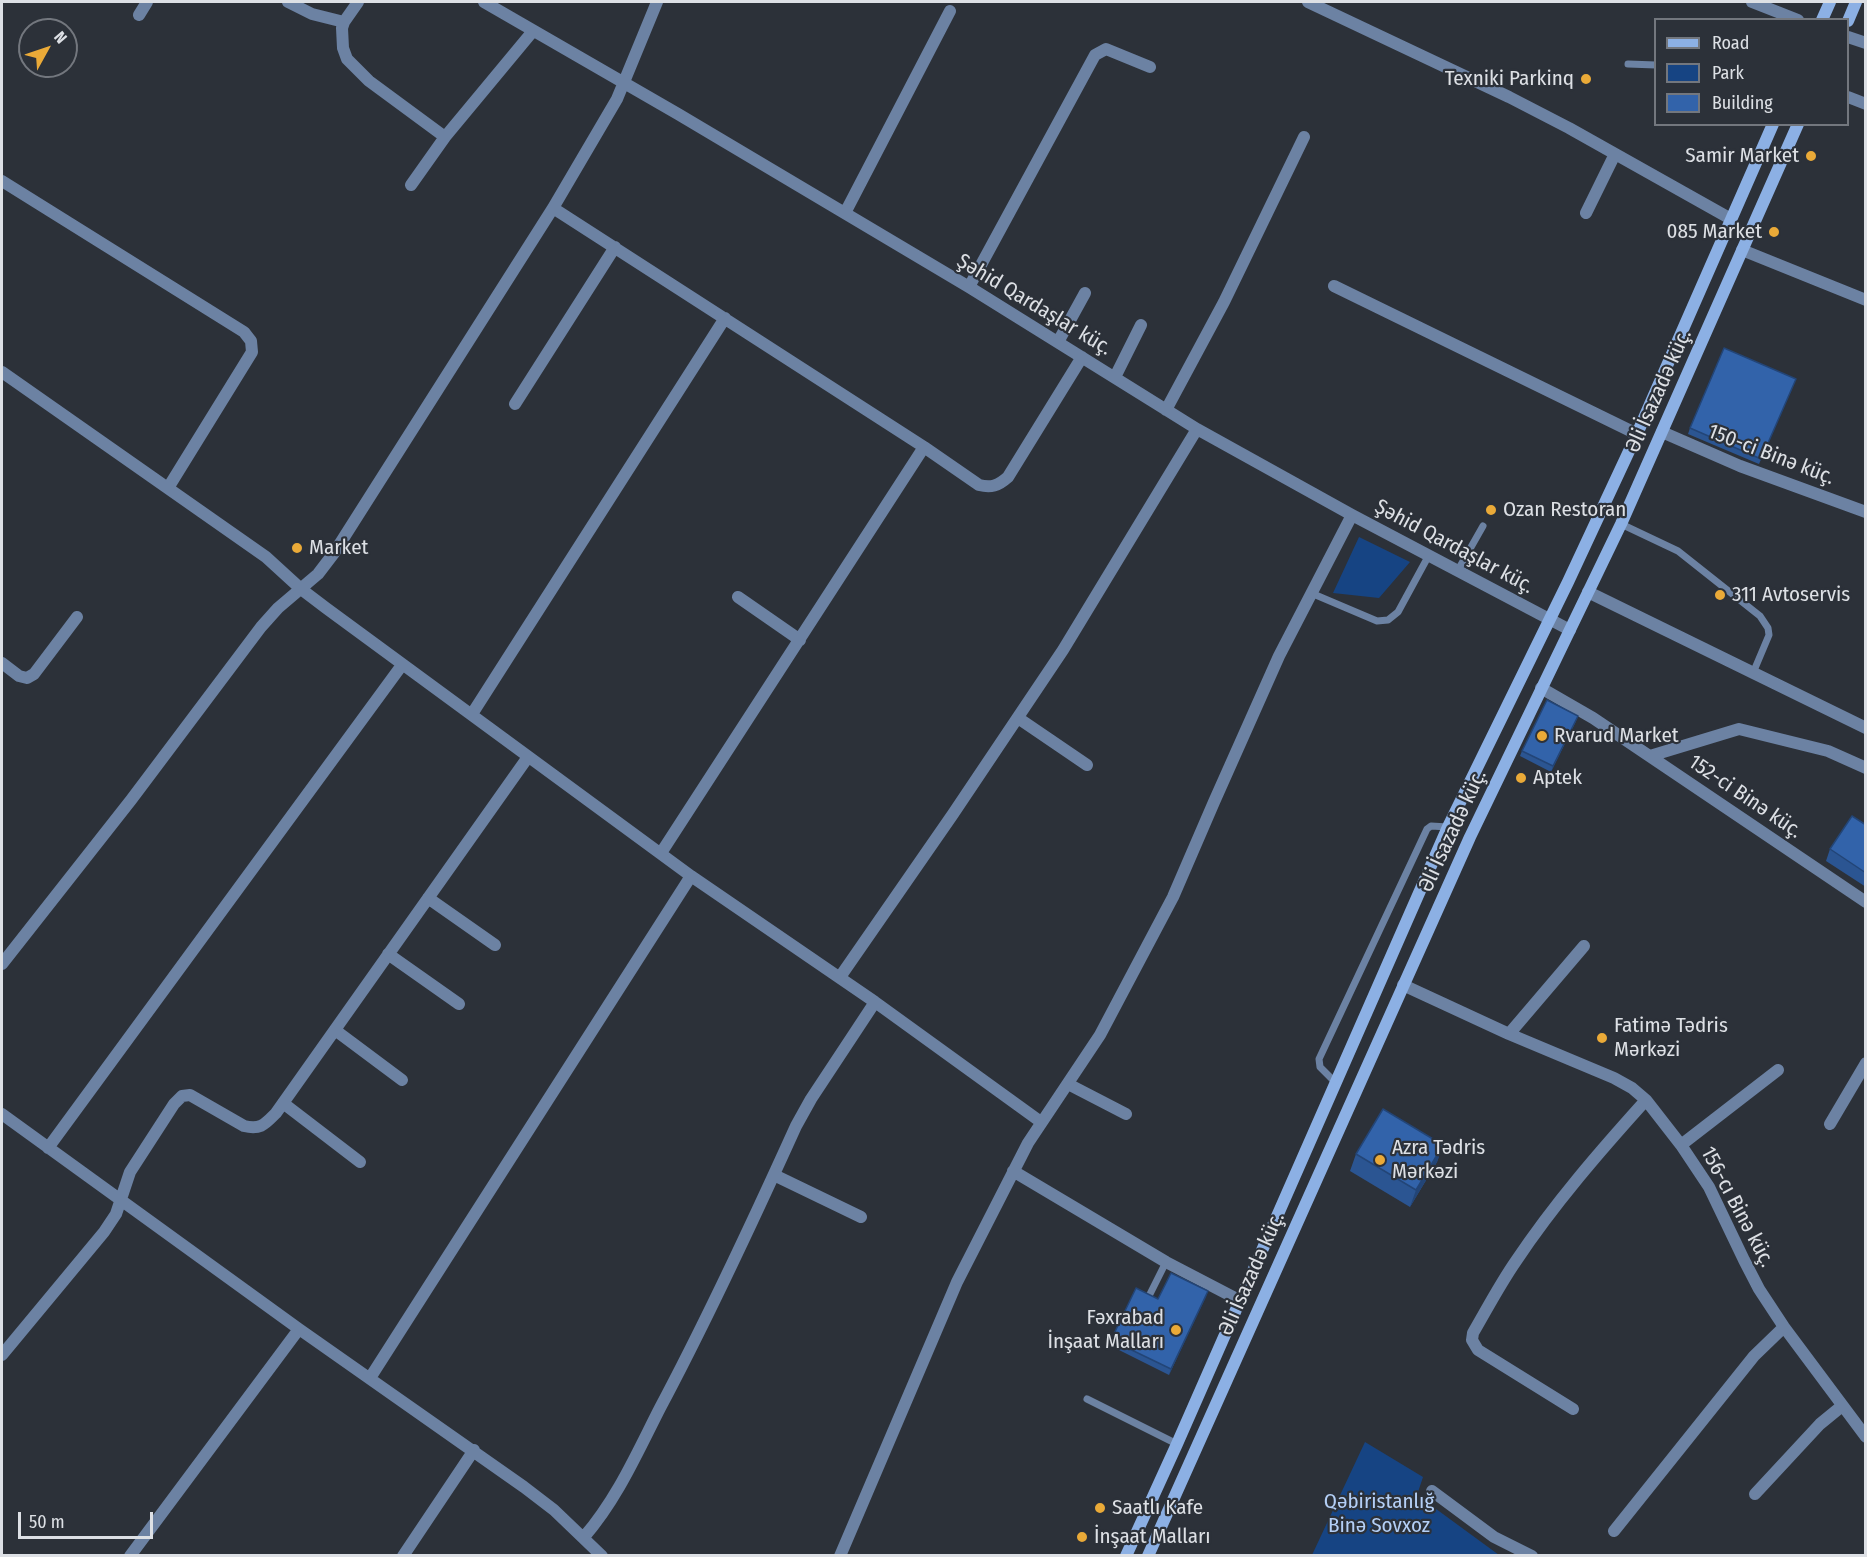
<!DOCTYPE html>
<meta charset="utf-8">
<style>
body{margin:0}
#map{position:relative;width:1867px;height:1557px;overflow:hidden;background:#2c3139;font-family:"Fira Sans Condensed",sans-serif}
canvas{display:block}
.frame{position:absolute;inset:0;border:3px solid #dde0e5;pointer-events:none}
.legend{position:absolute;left:1654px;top:18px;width:195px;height:108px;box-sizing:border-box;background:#2c3139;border:2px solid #73777e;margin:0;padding:8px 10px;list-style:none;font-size:18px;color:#dde0e5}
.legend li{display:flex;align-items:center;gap:12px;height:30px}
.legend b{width:30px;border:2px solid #73777e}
.north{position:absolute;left:18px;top:18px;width:60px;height:60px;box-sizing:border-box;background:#2c3139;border:2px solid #73777e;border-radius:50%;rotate:50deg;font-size:16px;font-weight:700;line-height:24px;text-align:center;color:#dde0e5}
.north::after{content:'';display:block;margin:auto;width:21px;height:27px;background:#eaaa38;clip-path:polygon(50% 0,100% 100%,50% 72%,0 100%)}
.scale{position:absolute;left:18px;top:1512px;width:135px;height:27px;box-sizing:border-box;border:3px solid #dde0e5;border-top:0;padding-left:8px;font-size:18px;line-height:21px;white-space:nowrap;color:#dde0e5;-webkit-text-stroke:4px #2c3139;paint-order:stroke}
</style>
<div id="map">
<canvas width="1867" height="1557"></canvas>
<div class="frame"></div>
<ul class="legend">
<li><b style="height:8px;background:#8cb0e4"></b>Road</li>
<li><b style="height:16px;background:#164483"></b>Park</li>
<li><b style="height:16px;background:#3263aa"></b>Building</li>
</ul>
<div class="north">N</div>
<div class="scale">50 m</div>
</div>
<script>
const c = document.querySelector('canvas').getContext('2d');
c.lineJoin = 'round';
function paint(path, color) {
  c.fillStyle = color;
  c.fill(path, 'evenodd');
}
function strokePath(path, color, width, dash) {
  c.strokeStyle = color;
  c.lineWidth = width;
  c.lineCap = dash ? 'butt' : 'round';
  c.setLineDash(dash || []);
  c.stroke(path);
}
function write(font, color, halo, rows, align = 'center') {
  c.font = font + ' "Fira Sans Condensed",sans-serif';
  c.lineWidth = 4.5;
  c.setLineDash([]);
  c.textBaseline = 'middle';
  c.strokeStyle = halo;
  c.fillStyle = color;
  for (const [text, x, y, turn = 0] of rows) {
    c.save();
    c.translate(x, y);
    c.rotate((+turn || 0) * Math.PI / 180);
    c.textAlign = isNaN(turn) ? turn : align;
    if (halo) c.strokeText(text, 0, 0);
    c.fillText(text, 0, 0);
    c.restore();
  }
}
paint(new Path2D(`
 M 1359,537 L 1410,562 L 1379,598 L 1333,593 Z
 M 1365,1442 L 1423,1477 L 1417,1495 L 1499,1555 L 1312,1555 Z`), '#164483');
strokePath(new Path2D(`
 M 1628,64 L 1656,65
 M 1621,524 L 1678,551 L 1760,616 L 1768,628 L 1769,635 L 1753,673
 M 1458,570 L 1483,526
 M 1311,593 L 1377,621 L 1388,620 L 1398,612 L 1429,555
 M 1335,1082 L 1320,1067 L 1319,1059 L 1427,829 L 1431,826 L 1448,827
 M 1149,1296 L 1166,1262
 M 1087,1399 L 1177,1444`), '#6c82a3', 7);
strokePath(new Path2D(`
 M 288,2 L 312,14 L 344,22 L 358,2
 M 484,2 L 678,114 L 969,287 L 1197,429 L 1352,515 L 1570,630
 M 1308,2 L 1509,97 L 1569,128 L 1731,219
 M 139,15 L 147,2
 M 344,22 L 342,28 L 343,48 L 347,59 L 369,81 L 445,137
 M 1848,37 L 1866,43
 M 1848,97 L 1866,104
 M 2,181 L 244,332 L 251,341 L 252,352 L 168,488
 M 411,185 L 445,137 L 533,31
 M 553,208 L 924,447 L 979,485 C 991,488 998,486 1008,477 L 1082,357
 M 845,213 L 950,11
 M 1586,213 L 1615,154
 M 1742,250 L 1866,300
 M 1334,286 L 1637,434
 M 969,287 L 1095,55 L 1106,49 L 1150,67
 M 1058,342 L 1085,293
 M 2,372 L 266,557 L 301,589 L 326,608 L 691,876 L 875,1002 L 1041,1122
 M 1115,377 L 1141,325
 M 515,404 L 615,247
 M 1166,410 L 1224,302 L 1304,137
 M 1662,432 L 1740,466 L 1866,512
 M 1588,592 L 1866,728
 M 738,597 L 800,640
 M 2,663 L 19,676 L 27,678 L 34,674 L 77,617
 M 1541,688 L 1593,718 L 1866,902
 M 472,714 L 725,318
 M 1018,718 L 1087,765
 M 1650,756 L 1739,729 L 1828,751 L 1866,768
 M 661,853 L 924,447
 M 428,898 L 495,945
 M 388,954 L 459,1004
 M 2,964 L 131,800 L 261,627 L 278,608 L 318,574 L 334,553 L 553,208 L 617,99 L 657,2
 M 840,977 L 953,814 L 1063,650 L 1197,429
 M 1403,985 L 1509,1034 L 1614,1078 L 1632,1088 L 1646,1100 L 1681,1145 L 1709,1187 L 1744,1260 L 1759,1289 L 1784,1327 L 1866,1437
 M 335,1030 L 402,1080
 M 1509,1034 L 1584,946
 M 1068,1084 L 1126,1114
 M 283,1103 L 360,1162
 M 2,1114 L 299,1329 L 524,1487 L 554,1510 L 602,1556
 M 1830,1124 L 1866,1063
 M 1681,1145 L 1778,1070
 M 48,1148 L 402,665
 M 1013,1171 L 1166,1262 L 1239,1300
 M 774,1175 L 861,1217
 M 2,1355 L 104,1232 L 116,1214 L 130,1172 L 174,1104 L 182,1096 L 190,1095 L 244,1126 C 261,1130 265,1124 276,1113 L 528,757
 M 370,1378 L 691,876
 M 1573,1409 L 1478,1350 L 1472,1340 L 1473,1333 C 1487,1309 1500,1284 1516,1261 C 1554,1204 1600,1151 1646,1100
 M 1432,1491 L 1494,1537 L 1532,1556
 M 1755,1494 L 1820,1424 L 1842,1406
 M 1614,1531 L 1754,1356 L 1784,1327
 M 584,1537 C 617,1499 637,1453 660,1408 C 709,1316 753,1221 796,1126 L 811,1099 L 875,1002
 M 130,1556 L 299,1329
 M 403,1556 L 474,1450
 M 840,1556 L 957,1282 L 1028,1143 L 1100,1035 L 1173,897 L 1214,802 L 1279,656 L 1352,515`), '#6c82a3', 12);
strokePath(new Path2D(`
 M 1752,2 L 1798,20`), '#6c82a3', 12);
strokePath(new Path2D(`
 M 1822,20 L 1830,2
 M 1848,21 L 1856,2
 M 1126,1556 L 1177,1444 L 1448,827 L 1568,582 L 1637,434 L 1773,124
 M 1148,1556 L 1470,837 L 1621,524 L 1798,124`), '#8cb0e4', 12);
paint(new Path2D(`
 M 1794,384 L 1759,464 L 1688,434 L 1690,428 Z
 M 1576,721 L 1551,772 L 1520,756 L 1522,751 Z
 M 1866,825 L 1866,887 L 1826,861 L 1830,849 Z
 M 1443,1145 L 1437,1162 L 1410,1207 L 1350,1171 L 1356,1154 Z
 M 1208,1291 L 1169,1375 L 1109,1345 L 1111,1340 L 1158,1299 Z`), '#2b5592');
paint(new Path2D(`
 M 1578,716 L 1576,721 L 1551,772 L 1553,766 Z
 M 1443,1145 L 1437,1162 L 1410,1207 L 1416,1190 Z
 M 1208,1291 L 1206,1297 L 1169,1375 L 1171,1369 Z`), '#234577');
const building = new Path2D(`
 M 1724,348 L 1796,379 L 1761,459 L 1690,428 Z
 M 1547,700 L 1578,716 L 1553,766 L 1522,751 Z
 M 1852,816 L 1866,825 L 1866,873 L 1830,849 Z
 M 1383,1109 L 1443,1145 L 1416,1190 L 1356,1154 Z
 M 1171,1273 L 1208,1291 L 1171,1369 L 1111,1340 L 1136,1288 L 1158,1299 Z`);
paint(building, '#3263aa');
strokePath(building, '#234577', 1.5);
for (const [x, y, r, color] of [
 [1586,79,6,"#eaaa38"],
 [1811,156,6,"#eaaa38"],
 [1774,232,6,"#eaaa38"],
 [1491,510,6,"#eaaa38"],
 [297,548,6,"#eaaa38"],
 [1720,595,6,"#eaaa38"],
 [1542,736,6,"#eaaa38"],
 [1521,778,6,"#eaaa38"],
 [1602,1038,6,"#eaaa38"],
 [1380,1160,6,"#eaaa38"],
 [1176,1330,6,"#eaaa38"],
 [1100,1508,6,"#eaaa38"],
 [1082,1537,6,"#eaaa38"]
]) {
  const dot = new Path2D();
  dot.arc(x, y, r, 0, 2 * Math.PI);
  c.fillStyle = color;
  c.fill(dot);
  strokePath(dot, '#2c3139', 2);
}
write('21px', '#dde0e5', '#2c3139', [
 ["Texniki Parkinq",1574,79,"right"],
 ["Samir Market",1799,156,"right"],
 ["085 Market",1762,232,"right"],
 ["Ozan Restoran",1503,510],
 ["Market",309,548],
 ["311 Avtoservis",1732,595],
 ["Rvarud Market",1554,736],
 ["Aptek",1533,778],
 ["Fatimə Tədris",1614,1026],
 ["Mərkəzi",1614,1050],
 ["Azra Tədris",1392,1148],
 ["Mərkəzi",1392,1172],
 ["Fəxrabad",1164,1318,"right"],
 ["İnşaat Malları",1164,1342,"right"],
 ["Saatlı Kafe",1112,1508],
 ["İnşaat Malları",1094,1537]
], 'left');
write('21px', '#dde0e5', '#2c3139', [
 ["Şəhid Qardaşlar küç.",1034,305,31],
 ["Əli İsazadə küç.",1659,391,-66],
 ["150-ci Binə küç.",1771,455,21],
 ["Şəhid Qardaşlar küç.",1454,547,28],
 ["152-ci Binə küç.",1745,797,34],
 ["Əli İsazadə küç.",1453,831,-65],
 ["156-cı Binə küç.",1737,1207,62],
 ["Əli İsazadə küç.",1252,1274,-66]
]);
write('21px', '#b4cff6', '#2c3139', [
 ["Qəbiristanlığ",1379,1502],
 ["Binə Sovxoz",1379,1526]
]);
</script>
